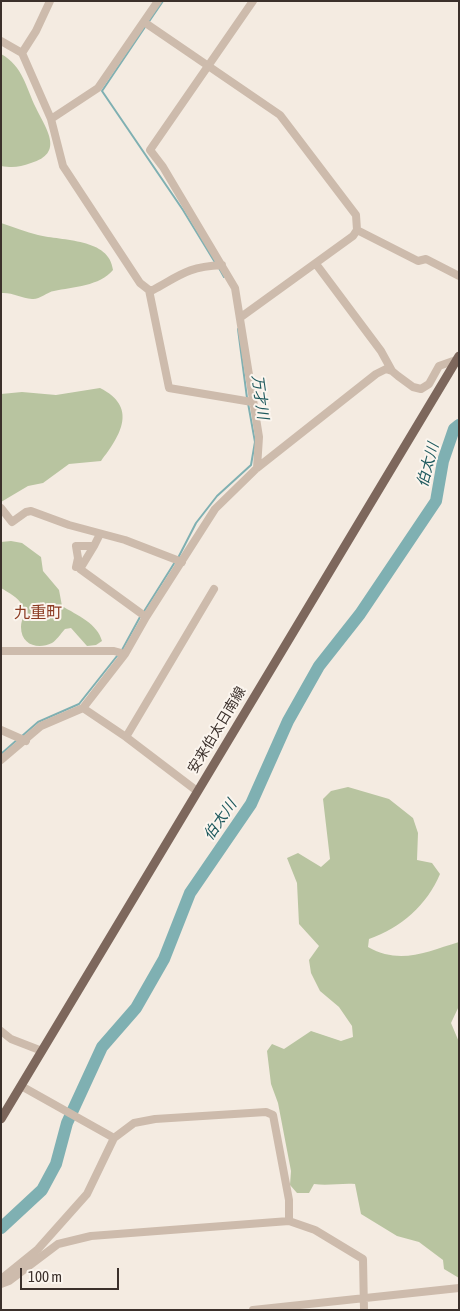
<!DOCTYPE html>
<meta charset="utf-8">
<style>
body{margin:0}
#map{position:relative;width:460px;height:1311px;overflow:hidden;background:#f4ebe1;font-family:"Asap Condensed",sans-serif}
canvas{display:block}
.frame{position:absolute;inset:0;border:2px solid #3b302b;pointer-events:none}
.scale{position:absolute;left:20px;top:1268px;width:99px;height:22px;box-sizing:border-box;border:2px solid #3b302b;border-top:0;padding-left:6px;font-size:15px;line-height:18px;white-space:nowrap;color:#3b302b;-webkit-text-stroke:4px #fbf5ee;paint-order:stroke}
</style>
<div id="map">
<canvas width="460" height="1311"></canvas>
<div class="frame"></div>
<div class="scale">100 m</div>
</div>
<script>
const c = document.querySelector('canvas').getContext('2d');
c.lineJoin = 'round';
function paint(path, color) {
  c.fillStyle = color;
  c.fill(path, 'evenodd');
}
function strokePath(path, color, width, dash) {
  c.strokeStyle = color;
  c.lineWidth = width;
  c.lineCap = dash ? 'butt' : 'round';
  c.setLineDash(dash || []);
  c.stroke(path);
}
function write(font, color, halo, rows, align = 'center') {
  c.font = font + ' "Asap Condensed","Noto Sans JP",sans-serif';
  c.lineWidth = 4;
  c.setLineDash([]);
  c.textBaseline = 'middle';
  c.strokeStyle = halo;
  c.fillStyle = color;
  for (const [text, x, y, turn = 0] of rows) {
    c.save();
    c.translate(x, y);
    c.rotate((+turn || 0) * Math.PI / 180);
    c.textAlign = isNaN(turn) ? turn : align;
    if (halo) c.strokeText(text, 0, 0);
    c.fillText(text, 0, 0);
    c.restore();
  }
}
paint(new Path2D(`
 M 1,54 C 23,66 26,88 36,108 C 46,129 65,153 31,163 C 20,167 13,168 1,166 Z
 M 1,223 C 14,227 26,232 38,235 C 62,241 110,238 113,270 C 100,286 73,287 54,291 C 47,292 39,300 32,299 C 21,298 12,292 1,293 Z
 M 100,388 C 138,407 121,435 101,461 L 69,464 L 43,483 L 28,486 L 1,502 L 1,394 L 22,392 L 56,395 Z
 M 11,541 L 22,543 L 41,557 L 43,571 L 59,590 L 62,606 C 77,615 98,624 102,641 L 96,645 L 87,646 L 71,628 L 65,629 C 61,633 57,640 52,643 C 38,650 21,645 21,627 C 21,619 27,613 22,605 C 18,597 9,593 1,588 L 1,542 Z
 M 348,787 L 389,799 L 413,818 L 418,833 L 417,860 L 432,863 L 440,874 C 427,905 401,928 369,939 L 368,947 C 400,965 426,952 459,942 L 459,1006 L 451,1023 L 459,1042 L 459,1278 L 444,1269 L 443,1260 L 419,1242 L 397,1236 L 361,1214 L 355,1184 C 341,1183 328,1186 314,1184 L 309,1193 L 297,1193 L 290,1185 L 291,1171 L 278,1103 L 271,1084 L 267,1051 L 272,1044 L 284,1049 L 311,1031 L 341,1041 L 353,1037 L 352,1026 L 339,1007 L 320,991 L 311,973 L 309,960 L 319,946 L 299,924 L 297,883 L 287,858 L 298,853 L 321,867 L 330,859 L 323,799 L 331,791 Z`), '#b8c4a0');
strokePath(new Path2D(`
 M 148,23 L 163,1
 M 145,27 L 102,91 L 183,210 L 216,264
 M 219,268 L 224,277
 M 238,329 L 247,398
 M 178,558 L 196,523 L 217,496 L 251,465 L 255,442 L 248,403
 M 143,613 L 175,562
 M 122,650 L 140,617
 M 22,736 L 38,722 L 79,704 L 117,656
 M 1,754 L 18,739`), '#7fb0b2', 2);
strokePath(new Path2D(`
 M 1,1228 L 42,1190 L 56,1164 L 67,1123 L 102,1047 L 136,1008 L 164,959 L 190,893 L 251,804 L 288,721 L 319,666 L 360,614 L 436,501 L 443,461 L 454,429 L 459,425`), '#7fb0b2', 12);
strokePath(new Path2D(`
 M 253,1 L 150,150 L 163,167 L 235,288 L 259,437 L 257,468
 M 144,22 L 280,115 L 356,215 L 357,230 L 353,236 L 241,317
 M 1,41 L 22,53 L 51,119 L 63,166 L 140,283 L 149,290 L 153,290 C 182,274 188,267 222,265
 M 22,53 L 36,31 L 50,1
 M 51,119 L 98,88 L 158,1
 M 357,230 L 418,261 L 426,259 L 459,276
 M 316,264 L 381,351 L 392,371 L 398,376 L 413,387 L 421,389 L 429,384 L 439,366 L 456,360
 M 149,290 L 169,388 L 252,402
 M 1,508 L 12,522 L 26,512 L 31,511 L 69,525 L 125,540 L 182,562
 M 94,546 L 80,569 L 146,617
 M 76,567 L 78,558 L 76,546 L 94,546 L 100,534
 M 1,651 L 114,651 L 125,654
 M 83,708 L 126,737 L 197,791
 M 1,730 L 26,741
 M 126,737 L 214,589
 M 1,760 L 41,726 L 83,708 L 125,654 L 146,617 L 215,509 L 257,468 L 376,374 L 386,369 L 392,371
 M 1,1031 L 11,1039 L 42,1051
 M 23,1087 L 114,1138 L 134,1123 L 155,1119 L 266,1112 L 273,1115 L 289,1200 L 289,1221
 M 1,1279 L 38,1249 L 87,1194 L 114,1138
 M 1,1284 L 9,1281 L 58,1244 L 91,1236 L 289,1221 L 315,1230 L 363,1259 L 364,1310
 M 253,1310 L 459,1288`), '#cdbbac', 8);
strokePath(new Path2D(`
 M 1,1119 L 459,356`), '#7d675c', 9);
write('14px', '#3b302b', '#fbf5ee', [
 ["安来伯太日南線",217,730,-59]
]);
write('italic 15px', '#1f5a5e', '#fbf5ee', [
 ["万才川",260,397,82],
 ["伯太川",428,465,-75],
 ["伯太川",220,820,-55]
]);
write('16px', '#8c3b22', '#fbf5ee', [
 ["九重町",38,613]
]);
</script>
